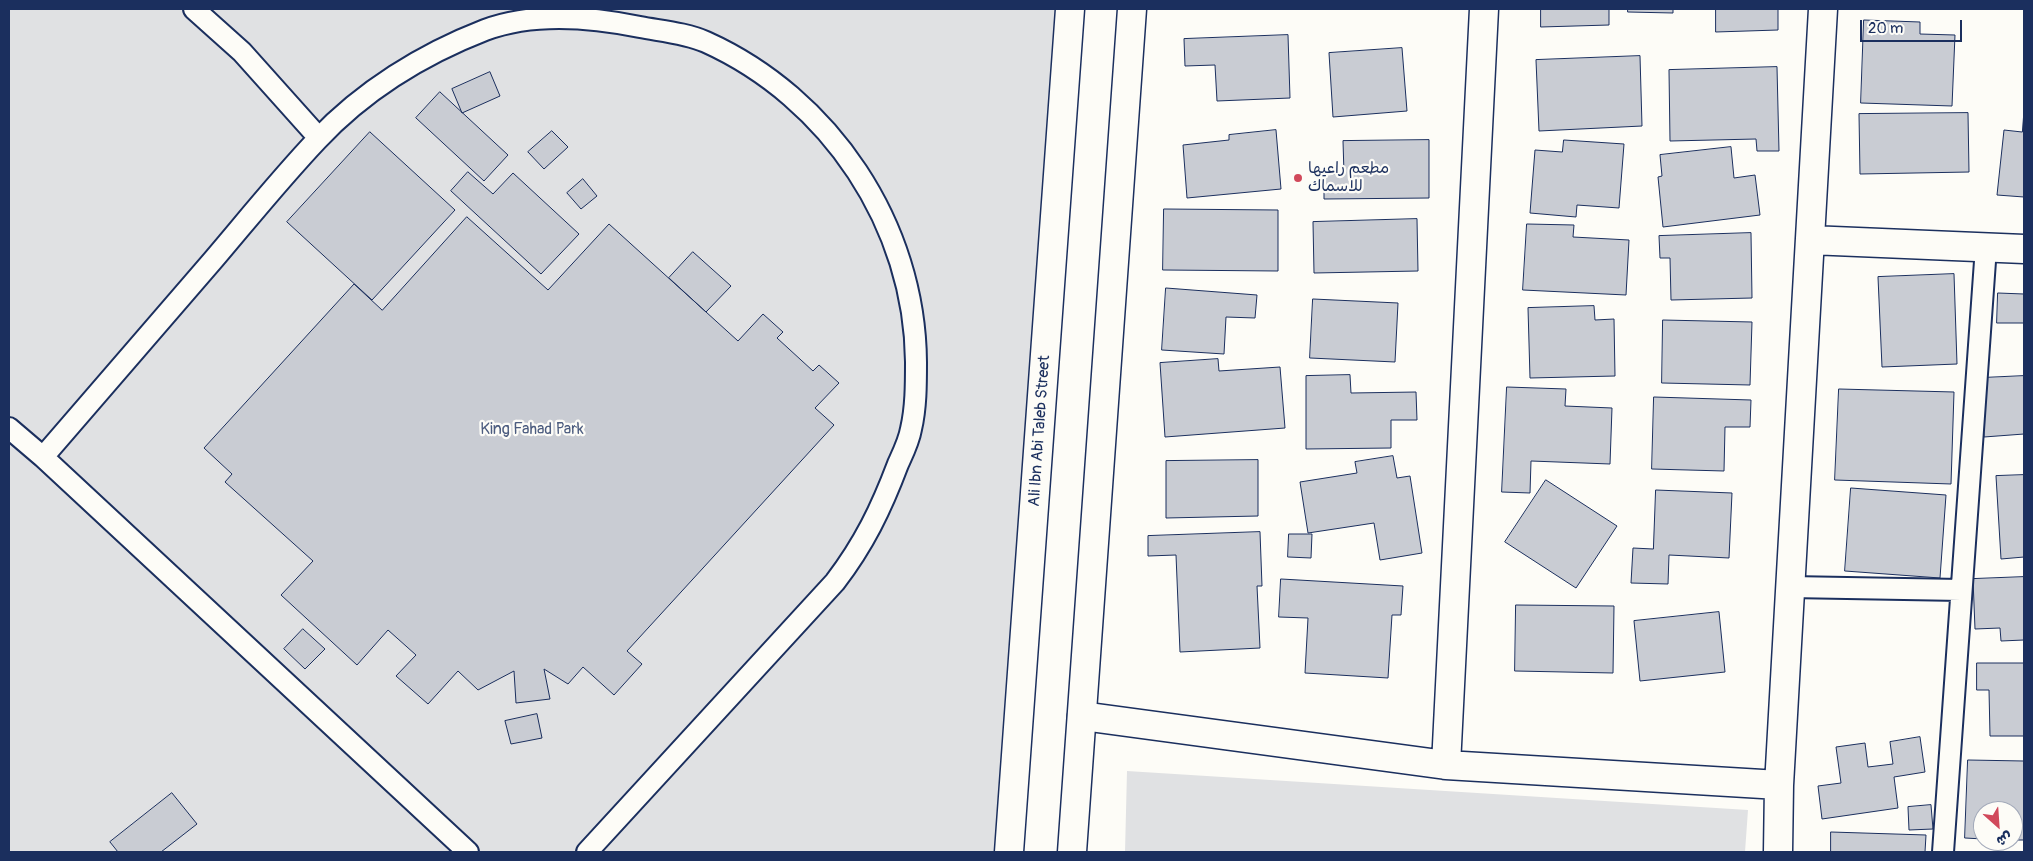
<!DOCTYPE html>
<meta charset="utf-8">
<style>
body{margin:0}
#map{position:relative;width:2033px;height:861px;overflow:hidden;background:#fdfcf7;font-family:Pangolin,"Playpen Sans Arabic",sans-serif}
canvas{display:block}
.frame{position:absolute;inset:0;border:10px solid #1b2f5e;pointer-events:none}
.north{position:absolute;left:1973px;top:801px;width:50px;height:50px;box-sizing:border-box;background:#fdfcf7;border:1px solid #a3aaba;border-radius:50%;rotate:154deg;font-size:14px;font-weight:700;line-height:20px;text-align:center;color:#1b2f5e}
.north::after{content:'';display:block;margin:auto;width:18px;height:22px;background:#d1495b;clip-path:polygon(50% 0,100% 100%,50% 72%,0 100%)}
.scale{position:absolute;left:1860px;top:20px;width:102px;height:22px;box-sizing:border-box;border:2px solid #1b2f5e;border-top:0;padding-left:6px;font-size:15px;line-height:18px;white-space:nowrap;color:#1b2f5e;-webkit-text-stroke:4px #fdfcf7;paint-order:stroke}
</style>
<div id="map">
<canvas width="2033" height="861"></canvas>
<div class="frame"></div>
<div class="north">ش</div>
<div class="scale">20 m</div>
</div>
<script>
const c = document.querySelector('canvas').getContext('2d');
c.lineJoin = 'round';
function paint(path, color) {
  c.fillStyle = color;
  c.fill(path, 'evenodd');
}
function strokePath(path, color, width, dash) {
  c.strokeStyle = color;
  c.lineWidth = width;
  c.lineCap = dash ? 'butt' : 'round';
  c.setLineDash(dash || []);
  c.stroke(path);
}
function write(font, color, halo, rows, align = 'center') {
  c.font = font + ' Pangolin,"Playpen Sans Arabic",sans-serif';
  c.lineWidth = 4.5;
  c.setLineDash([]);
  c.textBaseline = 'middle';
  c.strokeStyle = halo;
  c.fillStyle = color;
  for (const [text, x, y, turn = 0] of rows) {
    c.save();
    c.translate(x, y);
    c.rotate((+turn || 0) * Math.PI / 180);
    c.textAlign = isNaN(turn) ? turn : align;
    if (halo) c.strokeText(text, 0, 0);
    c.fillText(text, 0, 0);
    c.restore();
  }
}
paint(new Path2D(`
 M 9,9 L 1055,9 L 995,852 L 9,852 Z
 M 1127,771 L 1748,810 L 1745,852 L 1125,852 Z`), '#e0e1e3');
const building = new Path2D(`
 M 1541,9 L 1609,9 L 1609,25 L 1541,27 Z
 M 1628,9 L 1673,9 L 1673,13 L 1628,12 Z
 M 1716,9 L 1778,9 L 1778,30 L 1716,32 Z
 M 1864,20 L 1920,22 L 1920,34 L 1955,35 L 1952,106 L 1861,103 Z
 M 1288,35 L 1290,98 L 1217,101 L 1215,65 L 1185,66 L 1184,39 Z
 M 1402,48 L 1407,111 L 1333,117 L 1329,53 Z
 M 1640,56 L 1642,126 L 1539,131 L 1536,60 Z
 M 1777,67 L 1779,151 L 1757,151 L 1756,139 L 1670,141 L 1669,70 Z
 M 490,72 L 500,96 L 462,113 L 452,89 Z
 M 440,92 L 508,155 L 484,181 L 416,118 Z
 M 2024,111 L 2024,197 L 1997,195 L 2004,130 L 2022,132 Z
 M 1968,113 L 1969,172 L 1860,174 L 1859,114 Z
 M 1276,130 L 1281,189 L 1187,198 L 1183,145 L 1229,140 L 1229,135 Z
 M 552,131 L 568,147 L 544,169 L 528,152 Z
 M 370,132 L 455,210 L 372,300 L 287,222 Z
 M 1429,140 L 1429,198 L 1324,199 L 1324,174 L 1344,174 L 1343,141 Z
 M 1564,140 L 1624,144 L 1619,208 L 1577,205 L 1576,217 L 1530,213 L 1535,150 L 1562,152 Z
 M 1731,147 L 1734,178 L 1755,175 L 1760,215 L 1663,227 L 1658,177 L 1662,176 L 1660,155 Z
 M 468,172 L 493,194 L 513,173 L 579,234 L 541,274 L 451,191 Z
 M 583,179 L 597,196 L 581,209 L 567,193 Z
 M 1164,209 L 1278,210 L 1278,271 L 1163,270 Z
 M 467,217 L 548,290 L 609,224 L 738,341 L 763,314 L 783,332 L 777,338 L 813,371 L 819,365 L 839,383 L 815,408 L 834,425 L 627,651 L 642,664 L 614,695 L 583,667 L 568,684 L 544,669 L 550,699 L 516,703 L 514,671 L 478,690 L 458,671 L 428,704 L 396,676 L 416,655 L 388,630 L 357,665 L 281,595 L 313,561 L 225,482 L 232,474 L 204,448 L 354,284 L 382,310 Z
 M 1417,219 L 1418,271 L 1314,273 L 1313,222 Z
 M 1527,224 L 1574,225 L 1573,237 L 1629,240 L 1626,295 L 1523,290 Z
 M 1751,233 L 1752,298 L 1671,300 L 1670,258 L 1660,258 L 1659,236 Z
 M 693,252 L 731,286 L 706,312 L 669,278 Z
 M 1954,274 L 1957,364 L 1882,367 L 1878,277 Z
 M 1166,288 L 1257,295 L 1255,318 L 1226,317 L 1224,354 L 1162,350 Z
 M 1998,293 L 2024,294 L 2024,323 L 1997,323 Z
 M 1313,299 L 1398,303 L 1395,362 L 1310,358 Z
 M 1594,306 L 1595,320 L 1614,319 L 1615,376 L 1530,378 L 1528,308 Z
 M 1663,320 L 1752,322 L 1750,385 L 1662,383 Z
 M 1218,359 L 1219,371 L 1280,367 L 1285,428 L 1165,437 L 1160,363 Z
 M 1350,375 L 1351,393 L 1416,392 L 1417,420 L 1391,420 L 1391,448 L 1306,449 L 1306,376 Z
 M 2024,376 L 2024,434 L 1984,437 L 1981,378 Z
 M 1507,387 L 1566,389 L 1565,406 L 1612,408 L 1610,464 L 1531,461 L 1530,493 L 1502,492 Z
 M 1839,389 L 1954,392 L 1951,484 L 1835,480 Z
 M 1654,397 L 1751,400 L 1750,427 L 1725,427 L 1724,471 L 1652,469 Z
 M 1393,456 L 1397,478 L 1410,476 L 1422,553 L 1380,560 L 1374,523 L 1308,533 L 1300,482 L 1357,473 L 1355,462 Z
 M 1258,460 L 1258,516 L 1166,518 L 1166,461 Z
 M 2024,475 L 2024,557 L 2001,559 L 1996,476 Z
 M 1546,480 L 1617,526 L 1576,588 L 1505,542 Z
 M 1851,488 L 1946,495 L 1940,578 L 1845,571 Z
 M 1656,490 L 1732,493 L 1729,558 L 1669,555 L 1668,584 L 1631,583 L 1633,548 L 1653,549 Z
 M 1260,532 L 1262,586 L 1257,586 L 1260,648 L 1180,652 L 1176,555 L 1148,556 L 1148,536 Z
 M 1289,534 L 1312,534 L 1311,558 L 1288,557 Z
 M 2024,577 L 2024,640 L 2001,641 L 2000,628 L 1975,629 L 1973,579 Z
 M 1281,579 L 1403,586 L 1401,615 L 1392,615 L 1388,678 L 1305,673 L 1308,618 L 1279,617 Z
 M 1516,605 L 1614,606 L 1613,673 L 1515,671 Z
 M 1719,612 L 1725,672 L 1640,681 L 1634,621 Z
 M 303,629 L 325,649 L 305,669 L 284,649 Z
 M 1977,663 L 2024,663 L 2024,736 L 1990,736 L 1989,690 L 1977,690 Z
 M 537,714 L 542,738 L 511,744 L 505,721 Z
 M 1920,737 L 1925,772 L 1894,777 L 1898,808 L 1822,819 L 1818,786 L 1841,783 L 1836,747 L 1865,743 L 1868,767 L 1893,764 L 1890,742 Z
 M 1968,760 L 2024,761 L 2024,840 L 2013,840 L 2013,811 L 1983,811 L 1983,839 L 1965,838 Z
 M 172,793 L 197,824 L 161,852 L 118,852 L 110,842 Z
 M 1931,805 L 1933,829 L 1909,830 L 1908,807 Z
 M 1831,832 L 1926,835 L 1925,852 L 1831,852 Z`);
paint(building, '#c9ccd3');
strokePath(building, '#1b2f5e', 1);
const service = new Path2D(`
 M 194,9 L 242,52 L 319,138
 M 9,428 L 43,457 C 100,391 157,325 214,259 C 248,219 281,178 317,140 C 363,91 423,54 485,30 C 533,12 591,17 640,27 C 661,31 686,33 706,42 C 830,98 915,225 916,362 C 916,384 916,408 911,429 C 909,441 903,453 898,464 C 881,509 864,544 835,582 L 587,852
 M 43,457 L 468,852
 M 1790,587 L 1961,590
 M 1943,852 L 1986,247`);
const minor = new Path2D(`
 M 1810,240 L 2024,249
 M 1082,716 L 1446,765 L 1779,785
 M 1446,765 L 1484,9
 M 1778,852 L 1779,785 L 1823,9`);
const tertiary = new Path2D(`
 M 1009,852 L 1070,9
 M 1072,852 L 1132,9`);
strokePath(service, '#1b2f5e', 24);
strokePath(minor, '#1b2f5e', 31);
strokePath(tertiary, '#1b2f5e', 31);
strokePath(service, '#fdfcf7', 20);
strokePath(minor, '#fdfcf7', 28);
strokePath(tertiary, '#fdfcf7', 28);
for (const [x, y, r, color] of [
 [1298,178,5,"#d1495b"]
]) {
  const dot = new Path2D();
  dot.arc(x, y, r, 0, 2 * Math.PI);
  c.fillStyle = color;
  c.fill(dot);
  strokePath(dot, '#fdfcf7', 2);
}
write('16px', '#1b2f5e', '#fdfcf7', [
 ["مطعم راعيها",1308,169],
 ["للاسماك",1308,187]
], 'left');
write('16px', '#4c5c7f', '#fdfcf7', [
 ["King Fahad Park",532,430]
]);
write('16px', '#1b2f5e', '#fdfcf7', [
 ["Ali Ibn Abi Taleb Street",1040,431,-86]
]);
</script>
